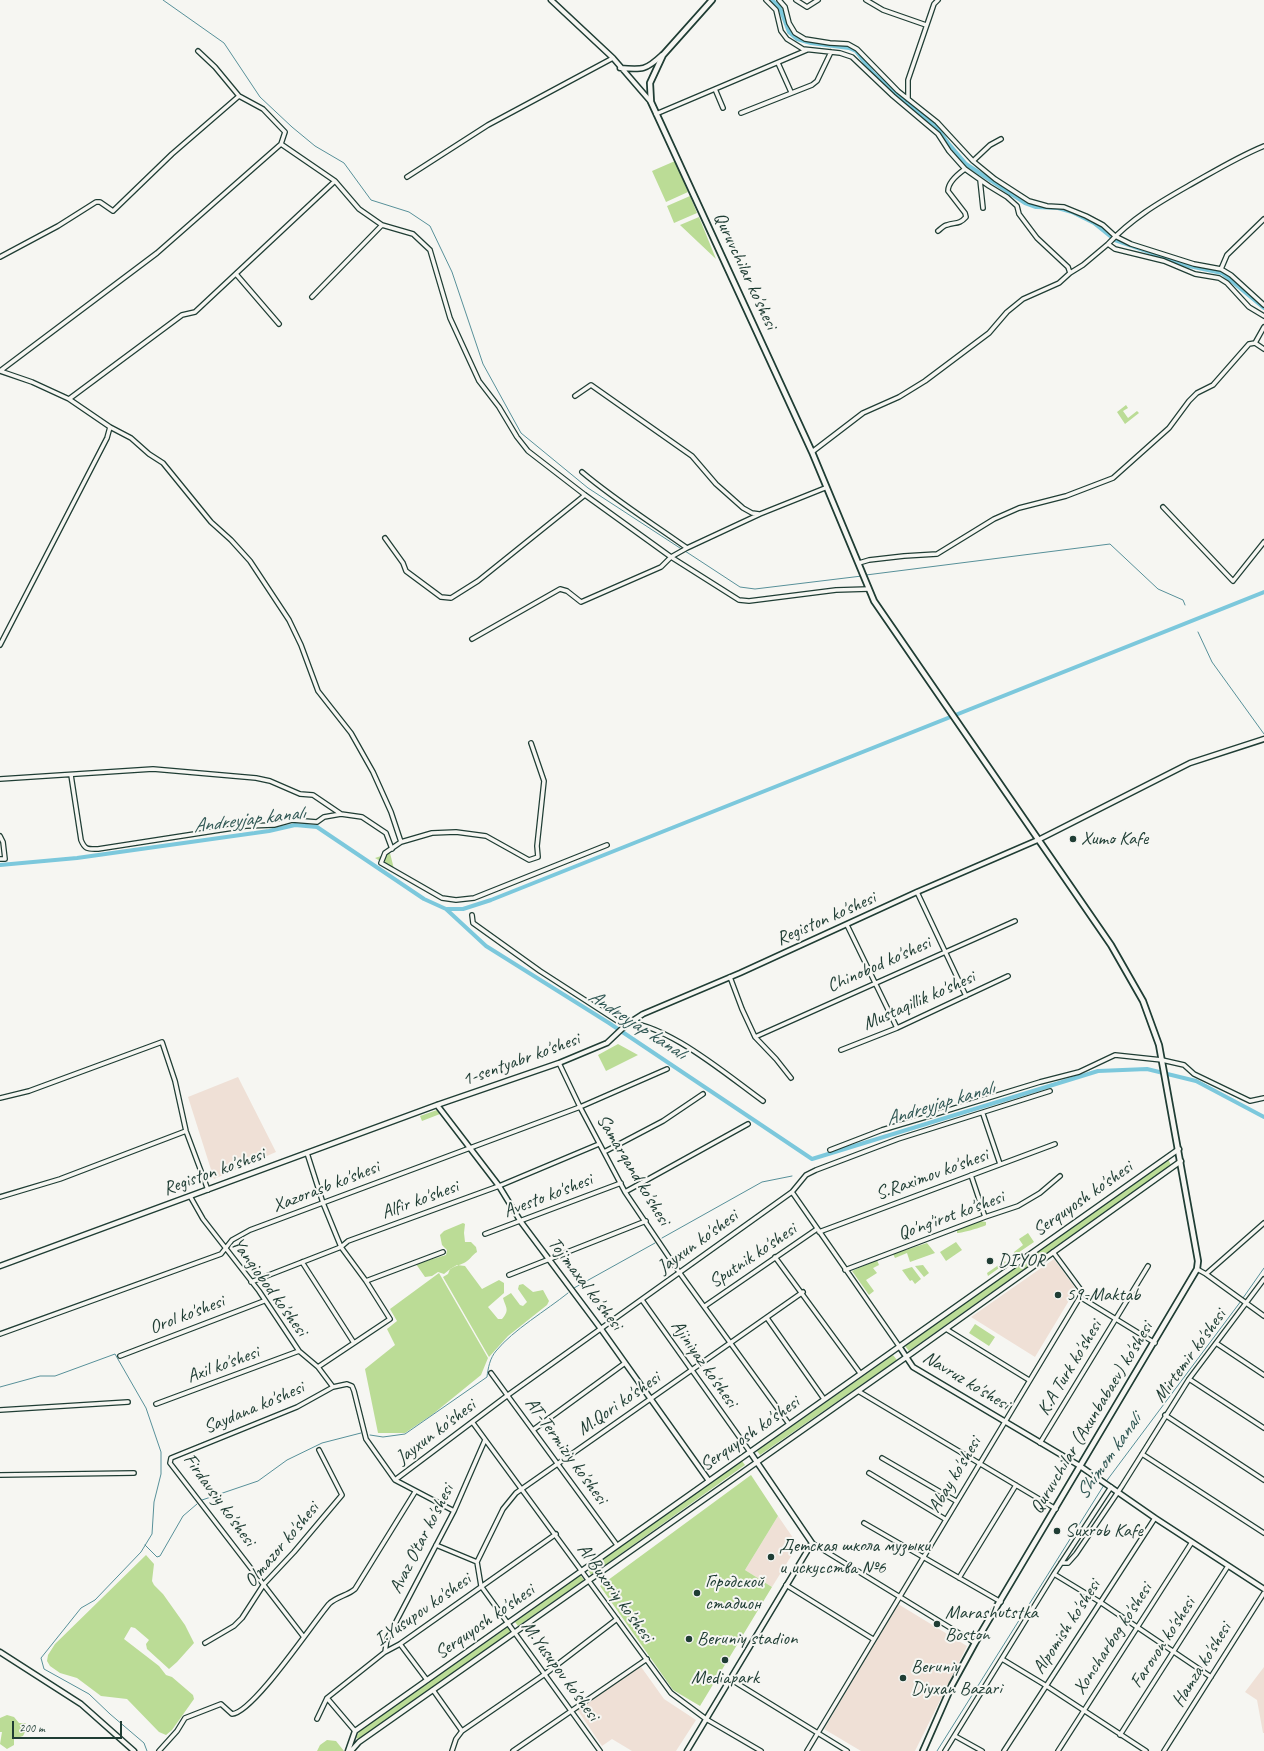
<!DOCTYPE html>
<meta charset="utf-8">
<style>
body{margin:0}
#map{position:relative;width:1264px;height:1751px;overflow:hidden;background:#f6f6f2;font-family:Caveat,sans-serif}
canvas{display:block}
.scale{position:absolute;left:12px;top:1721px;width:110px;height:18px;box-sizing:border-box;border:2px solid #1f3d34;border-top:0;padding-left:5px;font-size:12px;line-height:14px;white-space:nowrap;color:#1f3d34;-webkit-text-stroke:3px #f6f6f2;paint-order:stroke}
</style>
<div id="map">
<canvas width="1264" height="1751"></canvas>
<div class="scale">200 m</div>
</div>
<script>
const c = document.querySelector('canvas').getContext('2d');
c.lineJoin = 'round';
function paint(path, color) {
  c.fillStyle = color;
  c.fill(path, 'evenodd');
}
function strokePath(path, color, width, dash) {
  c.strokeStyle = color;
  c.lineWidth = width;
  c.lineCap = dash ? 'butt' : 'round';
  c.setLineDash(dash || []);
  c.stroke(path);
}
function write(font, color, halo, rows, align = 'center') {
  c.font = font + ' Caveat,sans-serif';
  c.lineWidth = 4;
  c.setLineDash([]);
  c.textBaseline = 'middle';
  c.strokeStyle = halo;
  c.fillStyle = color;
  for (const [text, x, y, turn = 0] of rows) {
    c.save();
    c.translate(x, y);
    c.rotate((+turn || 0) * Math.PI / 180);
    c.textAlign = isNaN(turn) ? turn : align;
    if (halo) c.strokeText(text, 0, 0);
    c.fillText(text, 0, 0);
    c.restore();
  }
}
paint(new Path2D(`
 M 238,1077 L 276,1152 L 214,1179 L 188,1097 Z
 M 1054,1259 L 1076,1289 L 1035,1357 L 971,1317 Z
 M 778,1516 L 798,1545 L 772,1587 L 745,1570 Z
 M 898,1604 L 967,1646 L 915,1751 L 861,1751 L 824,1729 Z
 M 639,1664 L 664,1699 L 696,1720 L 676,1751 L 632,1751 L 612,1739 L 602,1746 L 576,1708 Z
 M 1264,1667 L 1264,1733 L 1263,1733 L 1257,1700 L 1245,1692 Z`), '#efe0d6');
paint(new Path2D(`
 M 675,161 L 688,192 L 666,202 L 652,171 Z
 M 690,196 L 697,213 L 674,223 L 667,206 Z
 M 699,217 L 716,259 L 680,225 Z
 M 1126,405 L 1128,408 L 1123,411 L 1128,418 L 1137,411 L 1139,413 L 1125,424 L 1117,412 Z
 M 390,853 L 394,869 L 375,858 Z
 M 618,1044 L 638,1055 L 606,1071 L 598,1055 Z
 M 437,1110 L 440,1114 L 422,1121 L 420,1116 Z
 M 1168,1159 L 1171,1165 L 909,1351 L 905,1346 Z
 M 980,1221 L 986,1222 L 986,1225 C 983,1227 959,1234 957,1233 L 957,1230 Z
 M 463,1223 L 465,1224 L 464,1233 L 465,1242 L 471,1242 L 476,1247 L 477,1252 C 472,1255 469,1261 464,1263 C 453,1268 455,1265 444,1274 L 438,1272 L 432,1276 L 425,1277 L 416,1264 L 446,1255 L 447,1250 L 442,1245 L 440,1235 L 444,1231 Z
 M 1028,1233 L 1034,1242 L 1015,1255 L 1014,1252 L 1023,1245 L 1019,1239 Z
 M 956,1242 L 962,1250 L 946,1261 L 940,1252 Z
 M 927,1243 L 935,1253 L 910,1262 L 907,1253 L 895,1258 L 893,1254 Z
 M 877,1260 L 879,1265 L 873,1268 L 877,1273 L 866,1280 L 874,1291 L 869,1295 L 852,1271 Z
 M 1003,1262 L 1005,1261 L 1006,1263 L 988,1276 L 987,1273 Z
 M 457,1265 L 465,1266 L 482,1289 L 499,1280 L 504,1283 L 504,1293 L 488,1307 L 498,1319 L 502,1319 C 510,1310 506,1308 503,1298 L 511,1293 L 520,1305 L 523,1306 L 527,1302 L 518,1289 L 519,1285 L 523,1284 L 533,1292 L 543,1290 L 549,1301 L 547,1305 L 508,1336 L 489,1357 L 443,1277 L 448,1274 L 450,1269 Z
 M 923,1265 L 929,1273 L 924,1277 L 915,1266 Z
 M 912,1267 L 921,1279 L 915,1284 L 912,1280 L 910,1281 L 902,1270 Z
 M 439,1273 L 488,1358 L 481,1375 L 433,1414 L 405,1433 L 378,1433 L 365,1369 L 395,1345 L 387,1329 L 397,1321 L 390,1309 Z
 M 975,1324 L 995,1337 L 989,1346 L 969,1333 Z
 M 893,1355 L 897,1360 L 760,1455 L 757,1451 Z
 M 742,1461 L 745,1465 L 591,1575 L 588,1570 Z
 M 751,1475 L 778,1516 L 745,1570 L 772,1587 L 700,1706 L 673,1690 L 600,1586 Z
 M 146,1555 L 154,1564 L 152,1581 L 154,1585 L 163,1594 L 185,1625 L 194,1643 L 177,1662 L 169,1669 L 147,1649 L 146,1644 L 149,1640 L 135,1628 L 131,1627 L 124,1639 L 159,1666 L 166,1675 L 172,1677 L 193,1695 L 194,1699 L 172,1730 L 166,1735 L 159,1732 L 127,1699 L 101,1696 L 77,1678 L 60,1673 L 50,1666 L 47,1661 L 48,1655 L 55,1644 Z
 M 580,1575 L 584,1580 L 518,1626 L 515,1622 Z
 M 508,1627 L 511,1632 L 359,1739 L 356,1738 L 359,1732 L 363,1728 Z
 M 7,1715 L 14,1717 L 19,1723 L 26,1723 L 22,1727 L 25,1732 L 23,1736 L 14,1739 L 14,1745 L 7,1749 L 0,1744 L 2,1732 L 0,1732 L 0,1718 Z
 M 327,1740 L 336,1741 L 344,1751 L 317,1751 L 320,1745 Z`), '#bbdc96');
strokePath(new Path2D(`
 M 163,0 L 224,43 L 260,97 L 292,127 L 315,146 L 344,163 L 371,200 L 409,212 L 430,226 L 452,272 L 483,364 L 521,433 L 588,488 L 683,550
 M 685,551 L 740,587 L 755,589 L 862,576
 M 866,575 L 1110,544 L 1158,589 L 1183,600 L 1185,605
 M 1198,632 L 1212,662 L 1264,734
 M 662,1238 L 762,1182 L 792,1176
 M 574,1288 L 655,1243
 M 1243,1298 L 1264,1268
 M 0,1387 L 40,1376 L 55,1376 L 115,1354 L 146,1408 L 161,1452 L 161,1474 L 154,1502 L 152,1534 L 141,1552 L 95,1600 L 81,1608 L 41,1658 L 44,1669 L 89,1694 L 110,1714 L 144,1743 L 147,1751
 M 370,1435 L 383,1437 L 405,1434 L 487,1377 C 488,1368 490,1358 496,1351 C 513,1330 547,1310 568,1293
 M 1105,1483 L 1241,1301
 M 202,1500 L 258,1481 L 287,1460 L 322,1443 L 361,1433
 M 145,1545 L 157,1557 L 160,1556 L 183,1516 L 197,1504
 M 937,1751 L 1104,1485`), '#579099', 1);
strokePath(new Path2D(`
 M 772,0 L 780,8 L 789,32 L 797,39 L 811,43 L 849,48 L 856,51 L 873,73 L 921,115 L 935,125 L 948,143 L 966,164 L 1025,203 L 1036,207 L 1058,208 L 1072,212 L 1094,223 L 1115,240 L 1189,266 L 1222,273 L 1264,308
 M 0,865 L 77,858 L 269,831 L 295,825 L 317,827 L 424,899 L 446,909 L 486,946 L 609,1023 L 812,1159 L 1098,1071 L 1147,1069 L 1196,1081 L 1264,1117
 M 447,909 L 463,909 L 491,900 L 1264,592`), '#7cc8dc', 4);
const minor = new Path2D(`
 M 766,0 L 776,10 L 781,31 L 787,39 L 803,49 L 840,53 L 852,57 L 893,96 L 938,134 L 949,151 L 965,169
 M 779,0 L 785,7 L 789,23 L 795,33 L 805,39 L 830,43 L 848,44 L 857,49 L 898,91 L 937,122 L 973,161 L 995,179 L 1029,201 L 1047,206 L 1064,207 L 1086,216 L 1103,225 L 1115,236 L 1131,244 L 1194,264 L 1221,269 L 1231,275 L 1264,305
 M 796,0 L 807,7 L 818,0
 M 866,0 L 883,10 L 926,25
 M 198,51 L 215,67 L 239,96 L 263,109 L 285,132 L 281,144 L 335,181 L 359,209 L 382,225 L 413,234 L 430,250 L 450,318 L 479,381 L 499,407 L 517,437 L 528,451 L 585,495 L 671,557 L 739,600 L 749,601 L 836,590 L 869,589
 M 778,63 L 791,92
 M 715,89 L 723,108
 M 908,99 L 908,80 L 934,4 L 938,0
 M 741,113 L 812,85 L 817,81 L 831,52
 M 656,114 L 807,50
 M 973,161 L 990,145 L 1001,139
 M 407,177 L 488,125 L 613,58
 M 980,180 L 983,208
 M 1108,244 C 1131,219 1158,203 1188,186 C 1213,172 1237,157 1264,146
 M 0,257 L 58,226 L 96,202 L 100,202 L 113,211 L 172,154 L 239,96
 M 1221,269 L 1227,255 L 1264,219
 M 1070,273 L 1083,265 L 1108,244 L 1115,249 L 1164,261 L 1195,274 L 1219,278 L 1227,283 L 1249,307 L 1264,316
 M 236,274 L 279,324
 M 312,297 L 382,225
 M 1264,327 L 1255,343 L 1264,349
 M 0,371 L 32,382 L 69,399 L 110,427 L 131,438 L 149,454 L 163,463 L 211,522 L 231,540 L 250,561 L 289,620 L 301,645 L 318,691 L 351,733 L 373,772 L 391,812 L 401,842
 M 0,371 L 157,253 L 281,144
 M 575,396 L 591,385 L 692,456 L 716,484 L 743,508 L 752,513 L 759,514
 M 69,399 L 182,315 L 195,312 L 335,181
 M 812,452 L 863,413 L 899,397 L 925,381 L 989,333 L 1007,312 L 1023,299 L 1059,283 L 1070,273 L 1068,267 L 1037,238 L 1019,214 L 1017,206 L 1007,197 L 989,186 L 965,169 C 958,174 948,182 948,191 L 965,213 L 966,217 C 959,225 955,222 947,225 C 944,225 941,229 938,231
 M 582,472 C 615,500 652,523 687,548 L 760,514 L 825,488
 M 1163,507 L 1233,581 L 1264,542
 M 385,538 L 403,563 L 406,571 L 441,597 L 451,598 L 478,581 L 585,495
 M 859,563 L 869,560 L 904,556 L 937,554 L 994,519 L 1019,508 L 1066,496 L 1113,478 L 1169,428 L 1189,401 L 1197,393 L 1213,385 L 1249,344 L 1255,343
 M 472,639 L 560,589 L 567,591 L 581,602 L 661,567 L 671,557 L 687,548
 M 0,645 L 107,438 L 110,427
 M 531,743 L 544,781 L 537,846 L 538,857 L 529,860 L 486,836 L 456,832 L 432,833 L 401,842 L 385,853 L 381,863 L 442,898 L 456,900 L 474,898 L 607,845
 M 71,775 L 81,840 C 85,850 88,849 98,849 L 246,826 L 274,825 L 292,820 L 317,822 L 324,817 L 341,814
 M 0,779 L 153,769 L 256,778 L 270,781 L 300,794 L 313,795 L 341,814 L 362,817 L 386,833 L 392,849
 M 0,836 L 3,842 L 5,859 L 0,859
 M 917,892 L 966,996
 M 472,915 L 473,923 L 540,971 L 619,1022 C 662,1019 728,1076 763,1101
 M 847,925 L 897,1028
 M 730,977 L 742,1009 L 755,1037 L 776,1059 L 791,1078
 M 755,1037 L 1015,921
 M 841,1050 L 897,1028 L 1008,976
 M 559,1063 L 580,1107 L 625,1192 L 679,1272 L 789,1424
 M 0,1098 L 29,1091 L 162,1042 L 175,1081 L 186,1131 L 208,1190
 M 983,1114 L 1000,1164
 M 830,1150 L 882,1130 L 929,1116 L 1040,1082 L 1079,1072 L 1115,1055 L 1162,1060 L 1184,1065 L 1194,1074 L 1250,1101 L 1264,1098
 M 604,1152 L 663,1121 L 703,1094
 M 307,1153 L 323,1203 L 341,1247 L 366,1281 L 390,1319 L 318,1367
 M 971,1175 L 985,1217
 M 625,1192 L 748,1124
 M 792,1192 L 899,1346
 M 190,1196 L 203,1219 L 259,1291 L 299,1351 L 318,1367 L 333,1387
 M 0,1197 L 60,1179 L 186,1131
 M 819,1232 L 1055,1144
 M 485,1234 L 621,1183
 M 1053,1252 L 1081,1290 L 1080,1297 L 1155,1343
 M 775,1257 L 860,1373
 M 302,1262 L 354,1343
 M 1197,1269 L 1206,1274 L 1264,1316
 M 845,1270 L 985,1217 L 1018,1206 L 1040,1193 L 1060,1176
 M 1206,1274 L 1264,1223
 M 509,1275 L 646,1221
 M 366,1281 L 443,1252
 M 251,1282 L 341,1247 L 348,1241 L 499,1186 L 599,1144
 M 642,1300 L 750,1452
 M 705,1306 L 817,1229
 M 767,1318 L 824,1399
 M 946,1329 L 1029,1380
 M 0,1334 L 221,1254 L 232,1240 L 250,1230 L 580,1107 L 667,1069
 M 1216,1343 L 1264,1375
 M 120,1356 L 264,1301
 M 491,1373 L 617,1545
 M 1189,1379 L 1264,1428
 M 858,1391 L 1056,1509
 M 156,1404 L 299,1351
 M 0,1410 L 128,1402
 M 1165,1415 L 1264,1480
 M 473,1423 L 671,1693 L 706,1719 L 761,1751
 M 533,1430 L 625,1363
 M 1040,1443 L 1148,1266
 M 1142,1454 L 1264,1533
 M 882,1458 L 956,1501
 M 869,1473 L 945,1519
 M 0,1475 L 134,1473
 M 395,1480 L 508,1395 L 792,1192 L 806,1175 L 816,1170 L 898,1139 L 1050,1091
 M 864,1523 L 1001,1602
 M 812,1543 L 975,1643
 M 436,1545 L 477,1562
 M 477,1562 L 503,1509 L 516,1493 L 803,1292
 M 477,1562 L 481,1586 L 600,1751
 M 1061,1563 L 1068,1563 L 1076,1554 L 1122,1486 L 1189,1379 L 1264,1279
 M 1054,1574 L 1100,1602 L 1211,1677
 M 959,1578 L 1016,1485
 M 786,1585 L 873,1639
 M 303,1636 L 170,1463 L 171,1458 L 297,1407 L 333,1387 L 347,1384 L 352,1386 L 354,1391 L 366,1439 L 395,1480 L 454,1511
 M 205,1643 L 234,1626 L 242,1618 L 264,1584 L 294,1552 L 342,1495 L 319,1450
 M 400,1644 L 427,1680
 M 385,1652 L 387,1639 L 454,1511 L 485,1440
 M 1002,1659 L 1045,1685 L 1146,1751
 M 730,1679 L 847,1751
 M 433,1690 L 462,1731
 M 327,1698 L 355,1731
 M 317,1719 L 327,1698 L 385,1652 L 400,1644 L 556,1534
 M 1120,1735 L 1228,1566
 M 955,1736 L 982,1751
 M 159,1751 L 177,1731 L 185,1718 L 221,1704 L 232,1714 C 253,1713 312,1624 329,1604 C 337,1596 347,1596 355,1589 L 415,1492
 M 452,1751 L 456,1739 L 462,1731 L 545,1674 L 617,1619
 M 513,1751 L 647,1659
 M 807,1751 L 1080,1297
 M 945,1751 L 1054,1574 L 1111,1487
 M 1004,1751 L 1155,1518
 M 1058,1751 L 1192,1542
 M 1164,1751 L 1264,1593`);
const tertiary = new Path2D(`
 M 551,0 L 613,58 L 651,102
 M 620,68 C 643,70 646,70 662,55
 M 437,1105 L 499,1186 L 521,1222 L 601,1329 L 709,1481
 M 0,1266 L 437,1105 L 559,1063 L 607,1043 L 626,1025 L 643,1014 L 740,973 L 917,892 L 1040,839 L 1190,763 L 1264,739
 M 899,1346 L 913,1367 L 1080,1466 L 1155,1518 L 1264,1589
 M 0,1652 L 81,1704 L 134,1751
 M 348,1751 L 355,1731 L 1179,1149
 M 351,1751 L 359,1742 L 905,1358 L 1181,1161
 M 687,1751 L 812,1543 L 750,1452`);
const secondary = new Path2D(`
 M 712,0 L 663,55 L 650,83 L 651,102 L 812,452 L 874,601 L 1111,945 L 1143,1001 L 1159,1045 L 1198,1261 L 1197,1269 L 975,1643 L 952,1685 L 923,1751`);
strokePath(minor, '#1f3d34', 6);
strokePath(tertiary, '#1f3d34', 7);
strokePath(secondary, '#1f3d34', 8);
strokePath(minor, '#f6f6f2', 3.5);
strokePath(tertiary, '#f6f6f2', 4);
strokePath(secondary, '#f6f6f2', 4.5);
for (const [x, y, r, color] of [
 [1073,839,4,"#1f3d34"],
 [990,1261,4,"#1f3d34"],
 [1058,1295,4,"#1f3d34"],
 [1057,1531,4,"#1f3d34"],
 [771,1557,4,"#1f3d34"],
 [697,1593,4,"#1f3d34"],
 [937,1624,4,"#1f3d34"],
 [689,1639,4,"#1f3d34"],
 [725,1660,4,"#1f3d34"],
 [903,1678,4,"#1f3d34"]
]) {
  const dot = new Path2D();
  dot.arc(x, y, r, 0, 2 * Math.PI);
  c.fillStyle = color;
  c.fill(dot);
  strokePath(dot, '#f6f6f2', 1.5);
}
write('19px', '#1f3d34', '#f6f6f2', [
 ["Quruvchilar ko'shesi",745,271,65],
 ["Registon ko'shesi",826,919,-24],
 ["Chinobod ko'shesi",879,965,-24],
 ["Mustaqillik ko'shesi",919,1001,-24],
 ["1-sentyabr ko'shesi",521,1060,-20],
 ["Samarqand ko'shesi",633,1170,59],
 ["Registon ko'shesi",214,1172,-20],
 ["S.Raximov ko'shesi",932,1175,-20],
 ["Xazorasb ko'shesi",326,1187,-21],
 ["Avesto ko'shesi",548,1196,-21],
 ["Serquyosh ko'shesi",1083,1199,-35],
 ["Alfir ko'shesi",420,1200,-20],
 ["Qo'ng'irot ko'shesi",951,1216,-20],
 ["Jayxun ko'shesi",698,1242,-36],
 ["Sputnik ko'shesi",753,1256,-34],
 ["Tojimaxal ko'shesi",585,1284,53],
 ["Yangiobod ko'shesi",269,1287,54],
 ["Orol ko'shesi",187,1315,-21],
 ["Mirtemir ko'shesi",1190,1356,-54],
 ["Ajiniyaz ko'shesi",704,1364,55],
 ["Axil ko'shesi",223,1365,-20],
 ["K.A Turk ko'shesi",1070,1368,-59],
 ["Navruz ko'shesi",966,1381,31],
 ["M.Qori ko'shesi",619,1404,-35],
 ["Saydana ko'shesi",254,1408,-23],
 ["Quruvchilar (Axunbabaev) ko'shesi",1092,1418,-59],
 ["Jayxun ko'shesi",436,1432,-37],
 ["Serquyosh ko'shesi",750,1434,-35],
 ["AT-Termiziy ko'shesi",566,1451,54],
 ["Abay ko'shesi",955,1475,-59],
 ["Firdavsiy ko'shesi",219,1500,54],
 ["Avaz O'tar ko'shesi",422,1539,-63],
 ["Olmazor ko'shesi",282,1545,-50],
 ["Al Buxoriy ko'shesi",615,1593,54],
 ["I.Yusupov ko'shesi",423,1610,-35],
 ["Serquyosh ko'shesi",485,1622,-35],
 ["Alpomish ko'shesi",1067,1627,-57],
 ["Xoncharbog ko'shesi",1113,1639,-57],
 ["Farovon ko'shesi",1163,1643,-57],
 ["Hamza ko'shesi",1202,1665,-58],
 ["M.Yusupov ko'shesi",560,1671,54]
]);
write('19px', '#1f3d34', '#f6f6f2', [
 ["Xumo Kafe",1081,839],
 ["DIYOR",998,1261],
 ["59-Maktab",1066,1295],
 ["Suxrob Kafe",1065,1531],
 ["Детская школа музыки",779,1546],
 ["и искусства №6",779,1568],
 ["Городской",705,1582],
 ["стадион",705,1604],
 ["Marashutstka",945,1613],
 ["Boston",945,1635],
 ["Beruniy stadion",697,1639],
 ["Beruniy",911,1667],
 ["Diyxan Bazari",911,1689],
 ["Mediapark",725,1678,"center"]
], 'left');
write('italic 20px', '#325956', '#f6f6f2', [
 ["Andreyjap kanalı",249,820,-7],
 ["Andreyjap kanalı",637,1025,33],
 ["Andreyjap kanalı",940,1104,-17],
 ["Shimom kanali",1109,1457,-55]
]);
</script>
